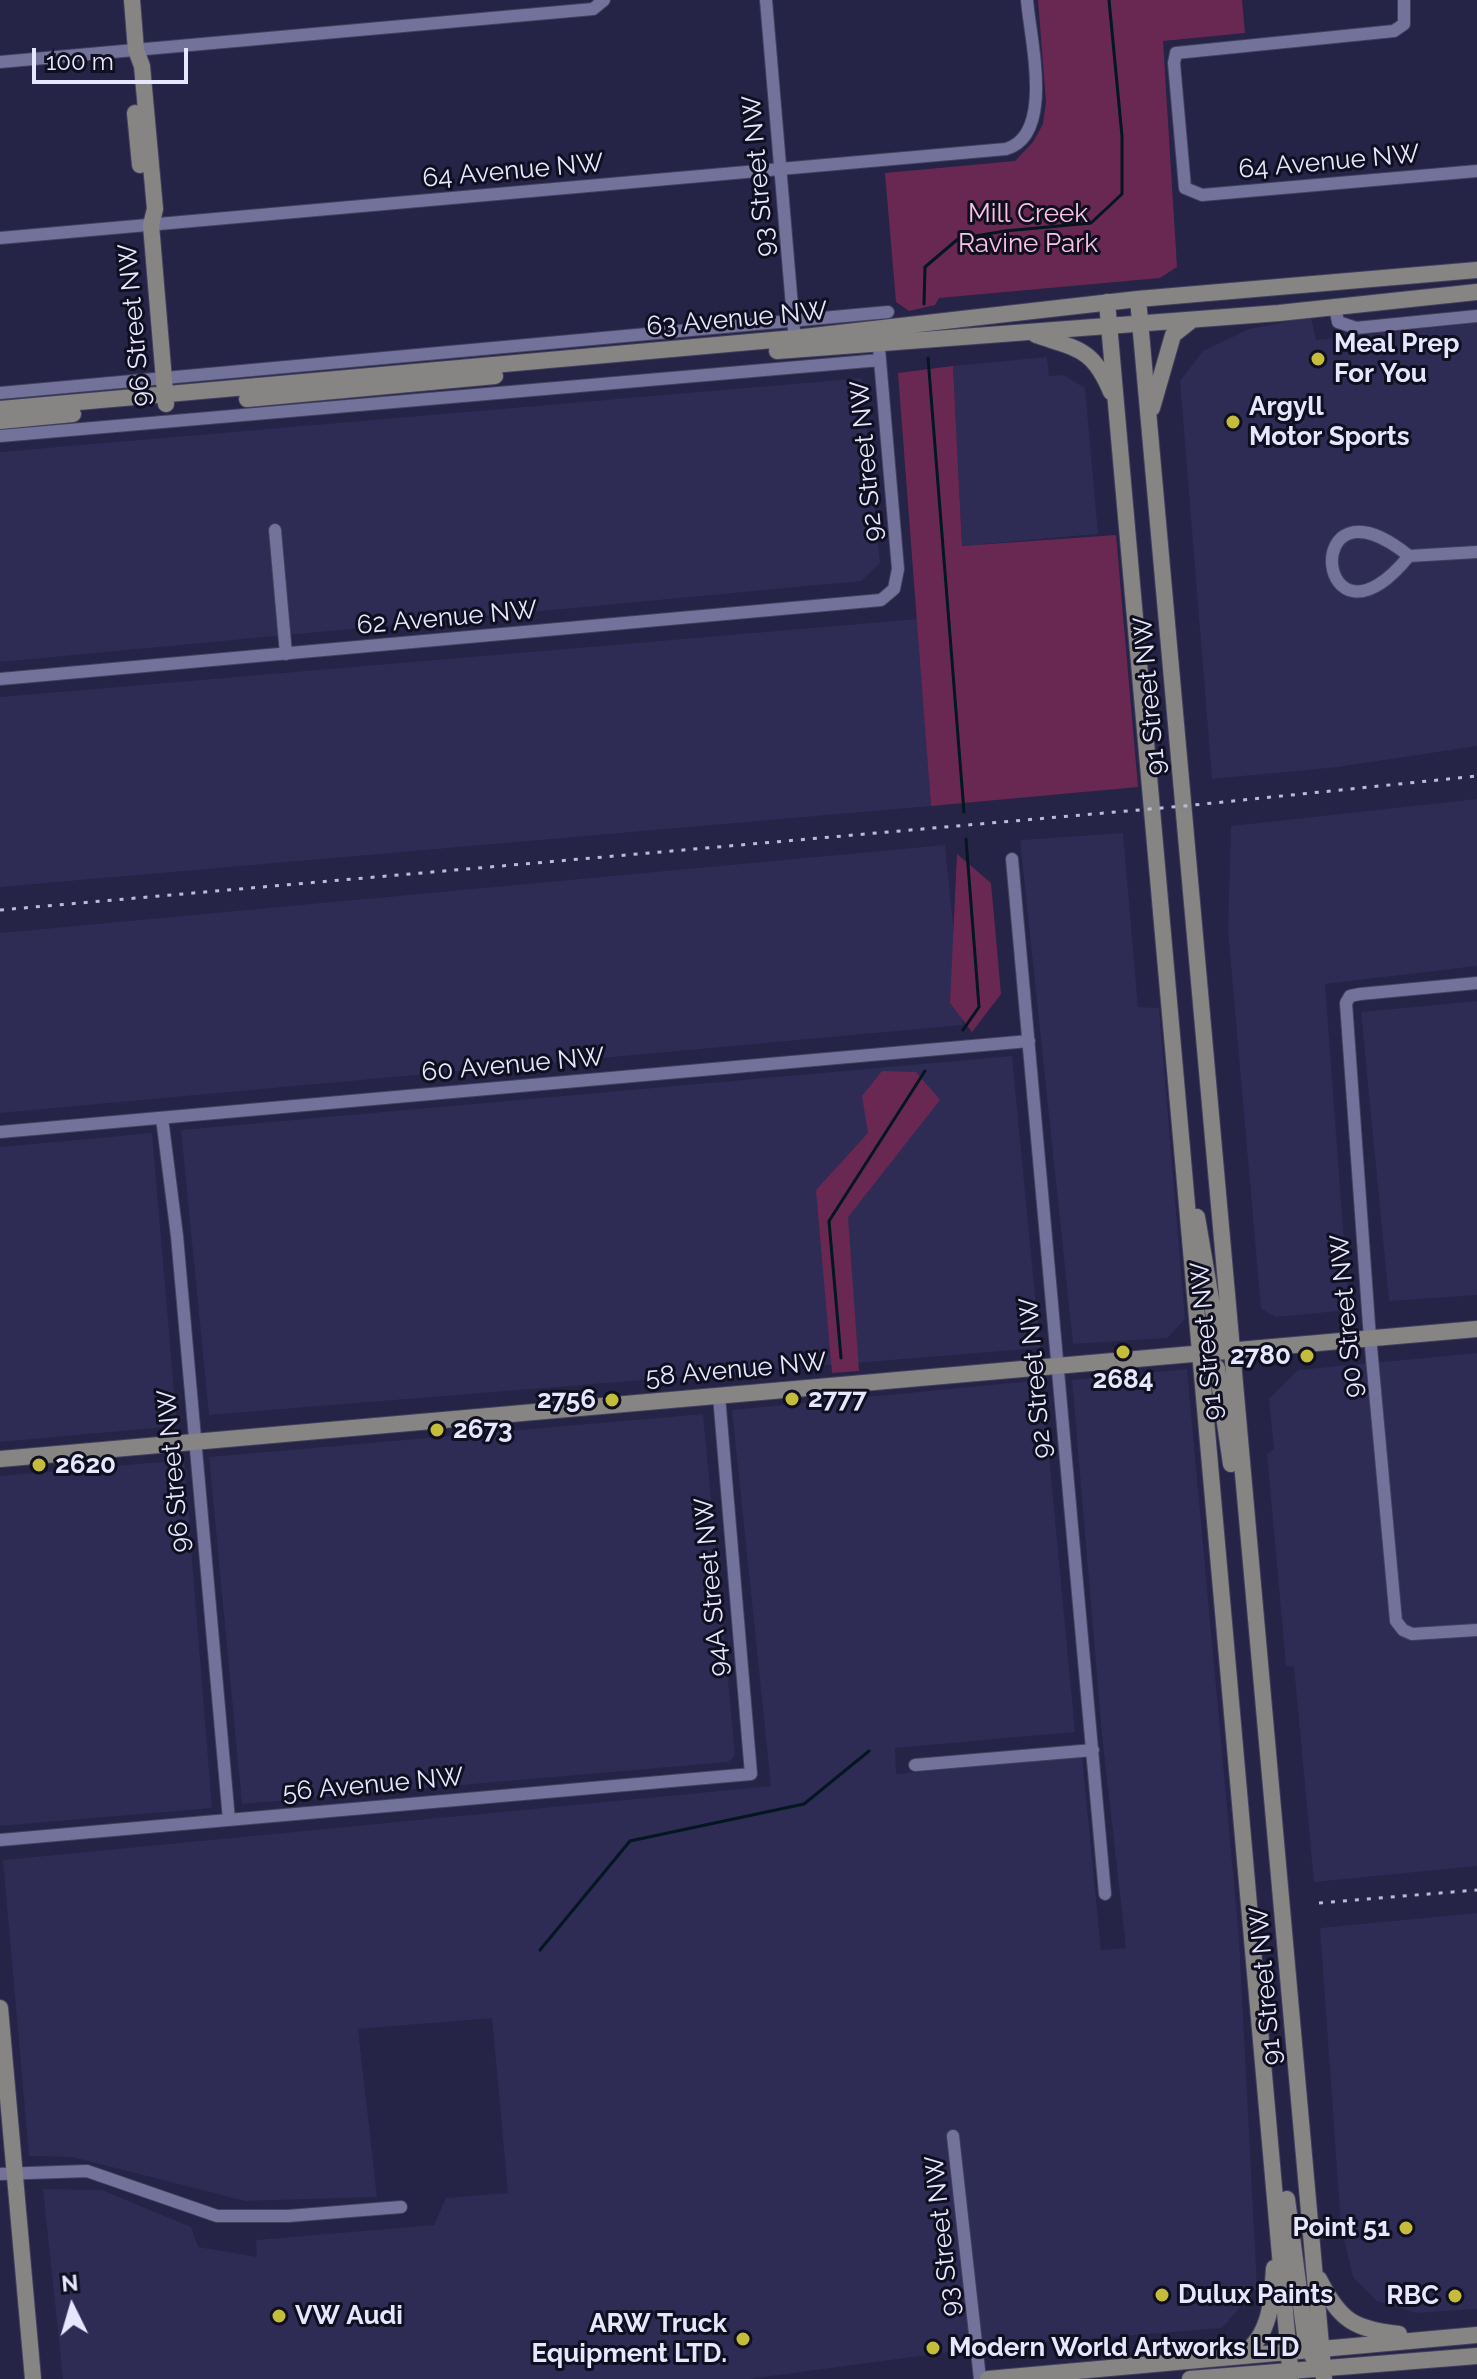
<!DOCTYPE html>
<style>
body{margin:0}
#map{position:relative;width:1477px;height:2379px;overflow:hidden;background:#252346;font-family:Raleway,sans-serif}
canvas{display:block}
.north{position:absolute;left:32px;top:2267px;width:80px;height:80px;-webkit-text-stroke:6px #100f1f;paint-order:stroke;rotate:355deg;font-size:22px;font-weight:700;line-height:32px;text-align:center;color:#e6e7fe}
.north::after{content:'';display:block;margin:auto;width:28px;height:36px;background:#e6e7fe;clip-path:polygon(50% 0,100% 100%,50% 72%,0 100%)}
.scale{position:absolute;left:32px;top:48px;width:156px;height:36px;box-sizing:border-box;border:4px solid #e6e7fe;border-top:0;padding-left:10px;font-size:24px;line-height:28px;white-space:nowrap;color:#e6e7fe;-webkit-text-stroke:6px #100f1f;paint-order:stroke}
</style>
<div id="map">
<canvas width="1477" height="2379"></canvas>
<div class="north">N</div>
<div class="scale">100 m</div>
</div>
<script>
const c = document.querySelector('canvas').getContext('2d');
c.lineJoin = 'round';
function paint(path, color) {
  c.fillStyle = color;
  c.fill(path, 'evenodd');
}
function strokePath(path, color, width, dash) {
  c.strokeStyle = color;
  c.lineWidth = width;
  c.lineCap = dash ? 'butt' : 'round';
  c.setLineDash(dash || []);
  c.stroke(path);
}
function write(font, color, halo, rows, align = 'center') {
  c.font = font + ' Raleway,sans-serif';
  c.lineWidth = 6;
  c.setLineDash([]);
  c.textBaseline = 'middle';
  c.strokeStyle = halo;
  c.fillStyle = color;
  for (const [text, x, y, turn = 0] of rows) {
    c.save();
    c.translate(x, y);
    c.rotate((+turn || 0) * Math.PI / 180);
    c.textAlign = isNaN(turn) ? turn : align;
    if (halo) c.strokeText(text, 0, 0);
    c.fillText(text, 0, 0);
    c.restore();
  }
}
paint(new Path2D(`
 M 1311,317 L 1316,340 L 1477,323 L 1477,746 L 1338,767 L 1212,779 L 1180,381 L 1203,351 L 1249,329 Z
 M 1047,357 L 1049,376 L 1063,375 L 1085,388 L 1098,534 L 962,546 L 953,366 Z
 M 862,378 L 880,563 L 861,581 L 0,662 L 0,452 Z
 M 918,619 L 931,806 L 0,887 L 0,697 Z
 M 1477,799 L 1477,966 L 1325,984 L 1349,1310 L 1276,1317 L 1261,1309 L 1228,930 L 1231,826 Z
 M 1123,833 L 1138,1007 L 1159,1008 L 1185,1319 L 1167,1338 L 1073,1344 L 1020,840 Z
 M 945,845 L 963,1025 L 0,1113 L 0,933 Z
 M 1477,1001 L 1477,1295 L 1389,1301 L 1361,1012 Z
 M 1012,1056 L 1040,1348 L 209,1415 L 181,1130 Z
 M 152,1133 L 177,1426 L 0,1442 L 0,1147 Z
 M 1477,1353 L 1477,1866 L 1314,1882 L 1294,1667 L 1286,1666 L 1267,1454 L 1274,1449 L 1269,1399 L 1298,1370 Z
 M 1187,1369 L 1239,1938 L 1257,2288 L 1222,2328 L 987,2347 L 749,2379 L 63,2379 L 43,2189 L 102,2190 L 191,2227 L 198,2247 L 257,2257 L 256,2240 L 434,2225 L 446,2198 L 508,2193 L 492,2018 L 358,2029 L 377,2197 L 245,2201 L 72,2157 L 29,2156 L 3,1860 L 771,1786 L 732,1410 L 1042,1380 L 1075,1732 L 895,1748 L 896,1774 L 1082,1756 L 1101,1950 L 1126,1948 L 1102,1735 L 1072,1380 Z
 M 703,1414 L 735,1755 L 728,1762 L 242,1804 L 209,1457 Z
 M 184,1460 L 212,1808 L 0,1826 L 0,1476 Z
 M 1477,1913 L 1477,2309 L 1416,2313 L 1377,2301 L 1353,2277 L 1341,2226 L 1320,1928 Z`), '#2e2b55');
paint(new Path2D(`
 M 1038,0 L 1242,0 L 1245,33 L 1163,41 L 1177,267 L 1160,278 L 939,298 L 935,305 L 909,311 L 896,302 L 885,173 L 1015,161 L 1033,142 L 1043,124 L 1046,102 Z
 M 953,366 L 962,546 L 1116,535 L 1138,787 L 931,806 L 898,373 Z
 M 957,854 L 991,883 L 1001,994 L 972,1032 L 950,1003 Z
 M 882,1071 L 916,1072 L 940,1100 L 848,1217 L 859,1371 L 832,1373 L 816,1190 L 868,1133 L 862,1096 Z`), '#692851');
strokePath(new Path2D(`
 M 924,304 L 925,267 L 958,239 L 1005,231 L 1091,223 L 1122,194 L 1122,136 L 1109,0
 M 928,358 L 964,812
 M 963,1030 L 979,1007 L 966,839
 M 841,1358 L 829,1221 L 925,1071
 M 540,1950 L 630,1841 L 804,1804 L 869,1751`), '#02171f', 3);
const street = new Path2D(`
 M 766,0 L 794,330
 M 1404,0 L 1404,24 L 1394,31 L 1176,53 L 1174,63 L 1185,188 L 1202,195 L 1477,171
 M 0,62 L 593,9 L 604,0
 M 0,238 L 1006,149 C 1055,135 1030,39 1027,0
 M 1335,307 L 1338,322 L 1356,328 L 1477,316
 M 0,393 L 888,312
 M 0,436 L 880,360
 M 275,530 L 286,654
 M 1409,556 C 1316,670 1297,465 1409,556 L 1477,552
 M 0,679 L 881,600 L 894,589 L 898,569 L 878,337
 M 1012,859 L 1105,1894
 M 1477,983 L 1360,994 L 1350,996 L 1346,1003 L 1369,1325 L 1396,1621 L 1403,1630 L 1412,1634 L 1477,1630
 M 162,1118 L 177,1236 L 229,1820
 M 0,1132 L 1029,1041
 M 915,1765 L 1093,1750
 M 0,1840 L 751,1774 L 719,1396
 M 953,2136 L 980,2379
 M 0,2174 L 87,2171 L 217,2216 L 288,2216 L 401,2207`);
const secondary = new Path2D(`
 M 132,0 L 136,50 L 142,66 L 155,209 L 151,225 L 166,404
 M 135,113 L 140,165
 M 1138,299 L 1324,2379
 M 1107,302 L 1291,2379
 M 1036,335 C 1077,349 1093,348 1111,392
 M 777,351 L 1279,313 L 1477,292
 M 247,399 L 495,376
 M 1152,408 L 1173,335 L 1192,320
 M 0,409 L 795,338 L 1138,299 L 1477,270
 M 0,421 L 73,414
 M 1197,1217 L 1217,1334 L 1232,1351
 M 1201,1353 L 1217,1368 L 1231,1464
 M 0,1459 L 1477,1329
 M 0,2008 L 33,2379
 M 1287,2199 L 1305,2336 L 1313,2357
 M 1319,2279 C 1340,2321 1354,2329 1399,2334
 M 1243,2354 C 1271,2335 1272,2299 1274,2268
 M 988,2379 L 1477,2335
 M 1190,2379 L 1477,2356`);
strokePath(street, '#43405e', 14);
strokePath(secondary, '#43405e', 18);
strokePath(street, '#72729b', 12);
strokePath(secondary, '#878583', 16);
strokePath(new Path2D(`
 M 0,910 L 1184,806 L 1477,776
 M 1319,1903 L 1477,1890`), '#babbd5', 3, [4, 8]);
for (const [x, y, r, color] of [
 [1318,359,8,"#c6bc3c"],
 [1233,422,8,"#c6bc3c"],
 [1123,1352,8,"#c6bc3c"],
 [1307,1356,8,"#c6bc3c"],
 [792,1399,8,"#c6bc3c"],
 [612,1400,8,"#c6bc3c"],
 [437,1430,8,"#c6bc3c"],
 [39,1465,8,"#c6bc3c"],
 [1406,2228,8,"#c6bc3c"],
 [1162,2295,8,"#c6bc3c"],
 [1455,2296,8,"#c6bc3c"],
 [279,2316,8,"#c6bc3c"],
 [743,2339,8,"#c6bc3c"],
 [933,2348,8,"#c6bc3c"]
]) {
  const dot = new Path2D();
  dot.arc(x, y, r, 0, 2 * Math.PI);
  c.fillStyle = color;
  c.fill(dot);
  strokePath(dot, '#100f1f', 3);
}
write('26px', '#e6e7fe', '#100f1f', [
 ["64 Avenue NW",1329,162,-5],
 ["64 Avenue NW",513,171,-5],
 ["93 Street NW",759,176,-95],
 ["63 Avenue NW",737,319,-5],
 ["96 Street NW",135,325,-95],
 ["92 Street NW",867,461,-95],
 ["62 Avenue NW",447,618,-5],
 ["91 Street NW",1150,696,-95],
 ["60 Avenue NW",513,1065,-5],
 ["90 Street NW",1347,1316,-95],
 ["91 Street NW",1207,1341,-95],
 ["58 Avenue NW",736,1370,-5],
 ["92 Street NW",1036,1378,-95],
 ["96 Street NW",174,1471,-95],
 ["94A Street NW",712,1587,-95],
 ["56 Avenue NW",373,1785,-5],
 ["91 Street NW",1266,1986,-95],
 ["93 Street NW",943,2236,-96]
]);
write('26px', '#fbc2e2', '#100f1f', [
 ["Mill Creek",1028,214],
 ["Ravine Park",1028,244]
]);
write('bold 26px', '#e6e7fe', '#100f1f', [
 ["Meal Prep",1334,344],
 ["For You",1334,374],
 ["Argyll",1249,407],
 ["Motor Sports",1249,437],
 ["2780",1291,1356,"right"],
 ["2684",1123,1380,"center"],
 ["2777",808,1399],
 ["2756",596,1400,"right"],
 ["2673",453,1430],
 ["2620",55,1465],
 ["Point 51",1390,2228,"right"],
 ["Dulux Paints",1178,2295],
 ["RBC",1439,2296,"right"],
 ["VW Audi",295,2316],
 ["ARW Truck",727,2324,"right"],
 ["Equipment LTD.",727,2354,"right"],
 ["Modern World Artworks LTD",949,2348]
], 'left');
</script>
